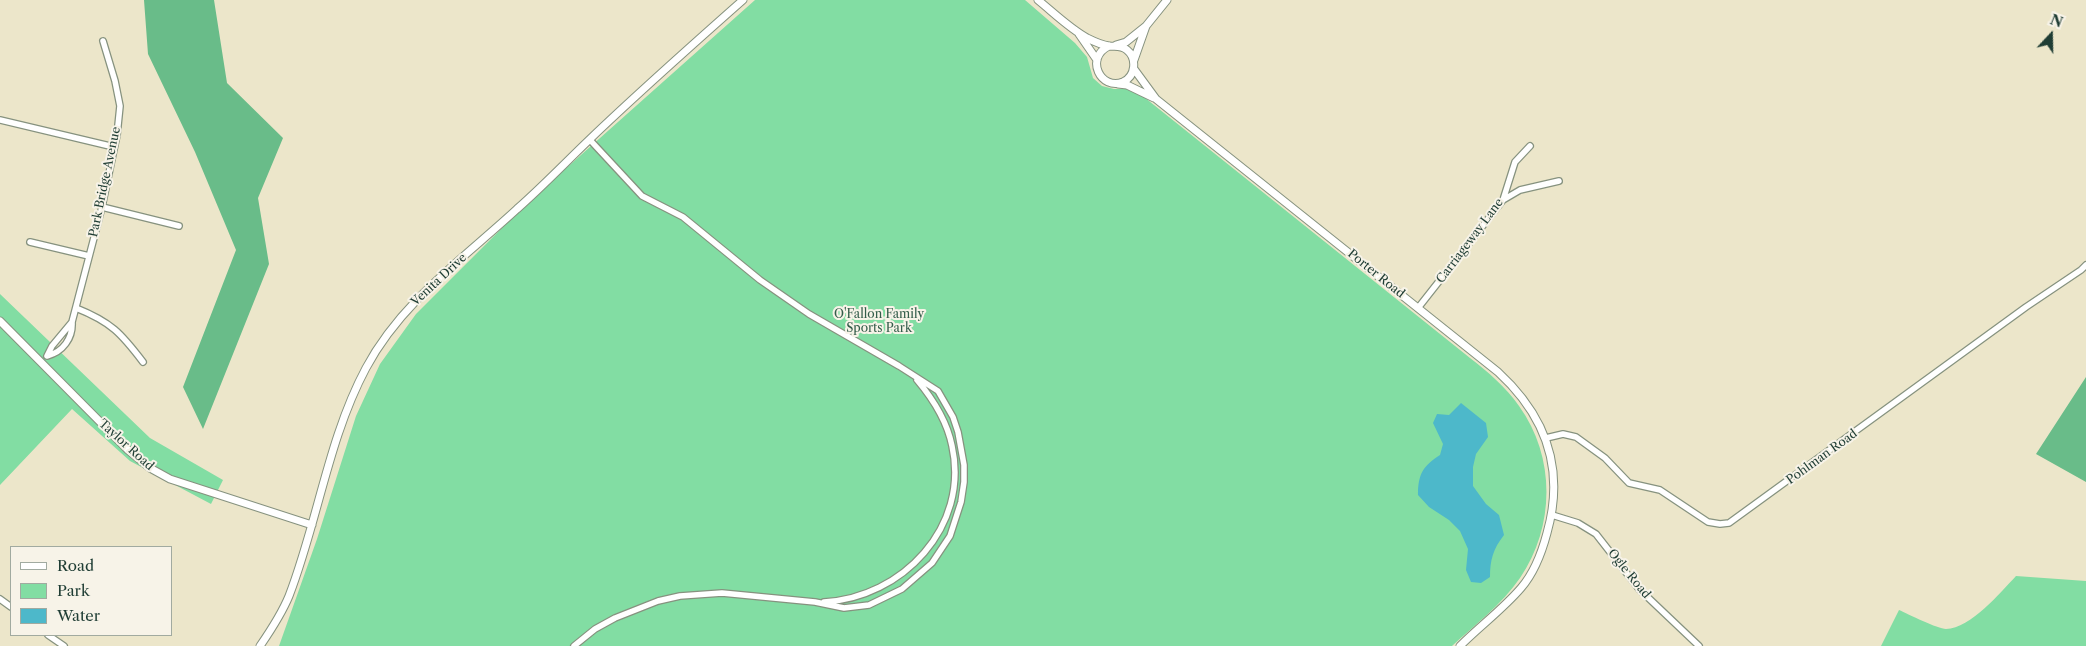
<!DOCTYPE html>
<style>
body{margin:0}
#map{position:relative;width:2086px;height:646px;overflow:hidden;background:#ece6ca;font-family:"Libre Caslon Text",serif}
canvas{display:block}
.legend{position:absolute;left:10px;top:546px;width:162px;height:90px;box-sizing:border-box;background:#f7f3e8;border:1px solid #a1aaa0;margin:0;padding:6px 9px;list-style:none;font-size:15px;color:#1f3d34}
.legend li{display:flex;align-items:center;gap:10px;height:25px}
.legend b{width:25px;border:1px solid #a1aaa0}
.north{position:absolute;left:2026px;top:10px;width:50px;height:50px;-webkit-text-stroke:4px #f7f3e8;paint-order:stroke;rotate:21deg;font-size:14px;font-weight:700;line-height:20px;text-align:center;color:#1f3d34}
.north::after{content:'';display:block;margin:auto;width:18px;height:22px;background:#1f3d34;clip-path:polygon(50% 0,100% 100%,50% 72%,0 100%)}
</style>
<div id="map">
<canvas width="2086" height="646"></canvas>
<ul class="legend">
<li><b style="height:6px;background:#fff"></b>Road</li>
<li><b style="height:14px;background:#82dda3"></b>Park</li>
<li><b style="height:14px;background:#4db8ca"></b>Water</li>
</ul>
<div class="north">N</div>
</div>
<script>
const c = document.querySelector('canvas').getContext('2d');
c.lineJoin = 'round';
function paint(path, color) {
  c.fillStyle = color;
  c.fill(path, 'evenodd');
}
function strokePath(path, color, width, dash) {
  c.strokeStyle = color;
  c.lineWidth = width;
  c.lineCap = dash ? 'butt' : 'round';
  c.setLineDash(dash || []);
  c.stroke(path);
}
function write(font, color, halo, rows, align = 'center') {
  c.font = font + ' "Libre Caslon Text",serif';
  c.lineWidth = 4;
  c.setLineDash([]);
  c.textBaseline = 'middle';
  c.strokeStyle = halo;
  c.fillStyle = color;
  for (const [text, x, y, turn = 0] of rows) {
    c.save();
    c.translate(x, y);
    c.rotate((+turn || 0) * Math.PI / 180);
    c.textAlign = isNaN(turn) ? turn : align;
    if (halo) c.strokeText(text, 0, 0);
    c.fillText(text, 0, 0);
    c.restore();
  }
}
paint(new Path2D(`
 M 755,0 L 1025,0 L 1075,43 L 1087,57 L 1093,78 L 1102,86 L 1114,89 L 1127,89 L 1144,97 L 1470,358 C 1488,372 1506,387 1519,406 C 1556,457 1555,527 1520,578 C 1502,604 1475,625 1452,646 L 279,646 L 317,539 L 356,416 L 380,364 L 416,314 L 527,203 Z
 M 0,294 L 150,438 L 223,480 L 211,504 L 130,461 L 72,409 L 0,485 Z
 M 2016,576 L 2086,581 L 2086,646 L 1881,646 L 1899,610 C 1908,614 1938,629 1946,629 C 1971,628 2000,593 2016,576 Z`), '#82dda3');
paint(new Path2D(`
 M 144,0 L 214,0 L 227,83 L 283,138 L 258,198 L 269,264 L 203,429 L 183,387 L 236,250 L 195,152 L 148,54 Z
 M 2086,377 L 2086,482 L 2036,454 Z`), '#69bc89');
paint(new Path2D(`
 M 1461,403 L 1486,423 L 1488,437 L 1476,454 L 1473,467 L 1473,486 L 1486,504 L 1499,515 L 1504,535 C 1493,549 1490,560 1490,577 L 1481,583 L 1471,582 L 1466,570 L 1468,549 L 1460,531 L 1449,520 L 1429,507 L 1418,495 C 1418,474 1423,466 1440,455 L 1443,444 L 1433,423 L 1437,414 L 1449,415 Z`), '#4db8ca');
const minor = new Path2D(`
 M 0,120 L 114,147
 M 1503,200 L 1520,190 L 1559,181
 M 102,207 L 179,226
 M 30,242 L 89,256
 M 76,308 C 111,322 121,333 143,362
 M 1418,308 L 1503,200 L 1515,162 L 1530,146
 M 72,322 L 52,346 L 47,356 C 63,352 73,338 72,322 L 102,207 L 117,135 L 120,106 L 115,81 L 103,41
 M 1546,438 L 1563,434 L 1576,437 L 1605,458 L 1629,483 L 1660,490 L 1708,522 L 1720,524 L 1729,523 L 2026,307 L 2081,270 L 2086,265
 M 1552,515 L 1578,523 L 1596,534 L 1639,589 L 1699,646
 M 0,599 L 11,607
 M 824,602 C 902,598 970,527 952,446 C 947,421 933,399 917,380
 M 48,635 L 64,646
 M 574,646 L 595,629 L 615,618 L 658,601 L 680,596 L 722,593 L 815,602 L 844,608 L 869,605 L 902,589 L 932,563 L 950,536 L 961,502 L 964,482 L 964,465 L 958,432 L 953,417 L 938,391 L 899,366 L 809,314 L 760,280 L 683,217 L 642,196 L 590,140`);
const tertiary = new Path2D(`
 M 1038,0 C 1054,13 1069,28 1087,38 C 1093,41 1101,45 1109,46 C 1115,47 1121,45 1127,50 C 1137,58 1136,76 1123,82 C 1101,91 1084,58 1109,46
 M 1079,34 L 1097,60
 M 1116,45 L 1126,42 L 1146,26
 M 1134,60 L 1146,26 L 1167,0
 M 1134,69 L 1156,99 L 1498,372 C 1547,417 1565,470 1547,533 C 1542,552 1534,573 1521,588 C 1503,609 1480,626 1460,646
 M 1118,84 L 1127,85 L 1154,98
 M 0,321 L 128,450 L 150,468 L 170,479 L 312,525
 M 260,646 C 271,630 282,613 289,596 C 318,521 328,439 366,368 C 401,302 464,258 517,209 C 542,187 565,163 589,140 C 639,92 691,46 743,0`);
strokePath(minor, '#86927f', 8);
strokePath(tertiary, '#86927f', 9);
strokePath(minor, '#fff', 5.5);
strokePath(tertiary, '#fff', 7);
write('12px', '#1f3d34', '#f7f3e8', [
 ["Park Bridge Avenue",105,182,-78],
 ["Carriageway Lane",1470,241,-53],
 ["Porter Road",1376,274,39],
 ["Venita Drive",439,280,-43],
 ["Taylor Road",126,445,42],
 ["Pohlman Road",1822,457,-36],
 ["Ogle Road",1629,574,51]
]);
write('12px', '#335d4a', '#f7f3e8', [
 ["O'Fallon Family",879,315],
 ["Sports Park",879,329]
]);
</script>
